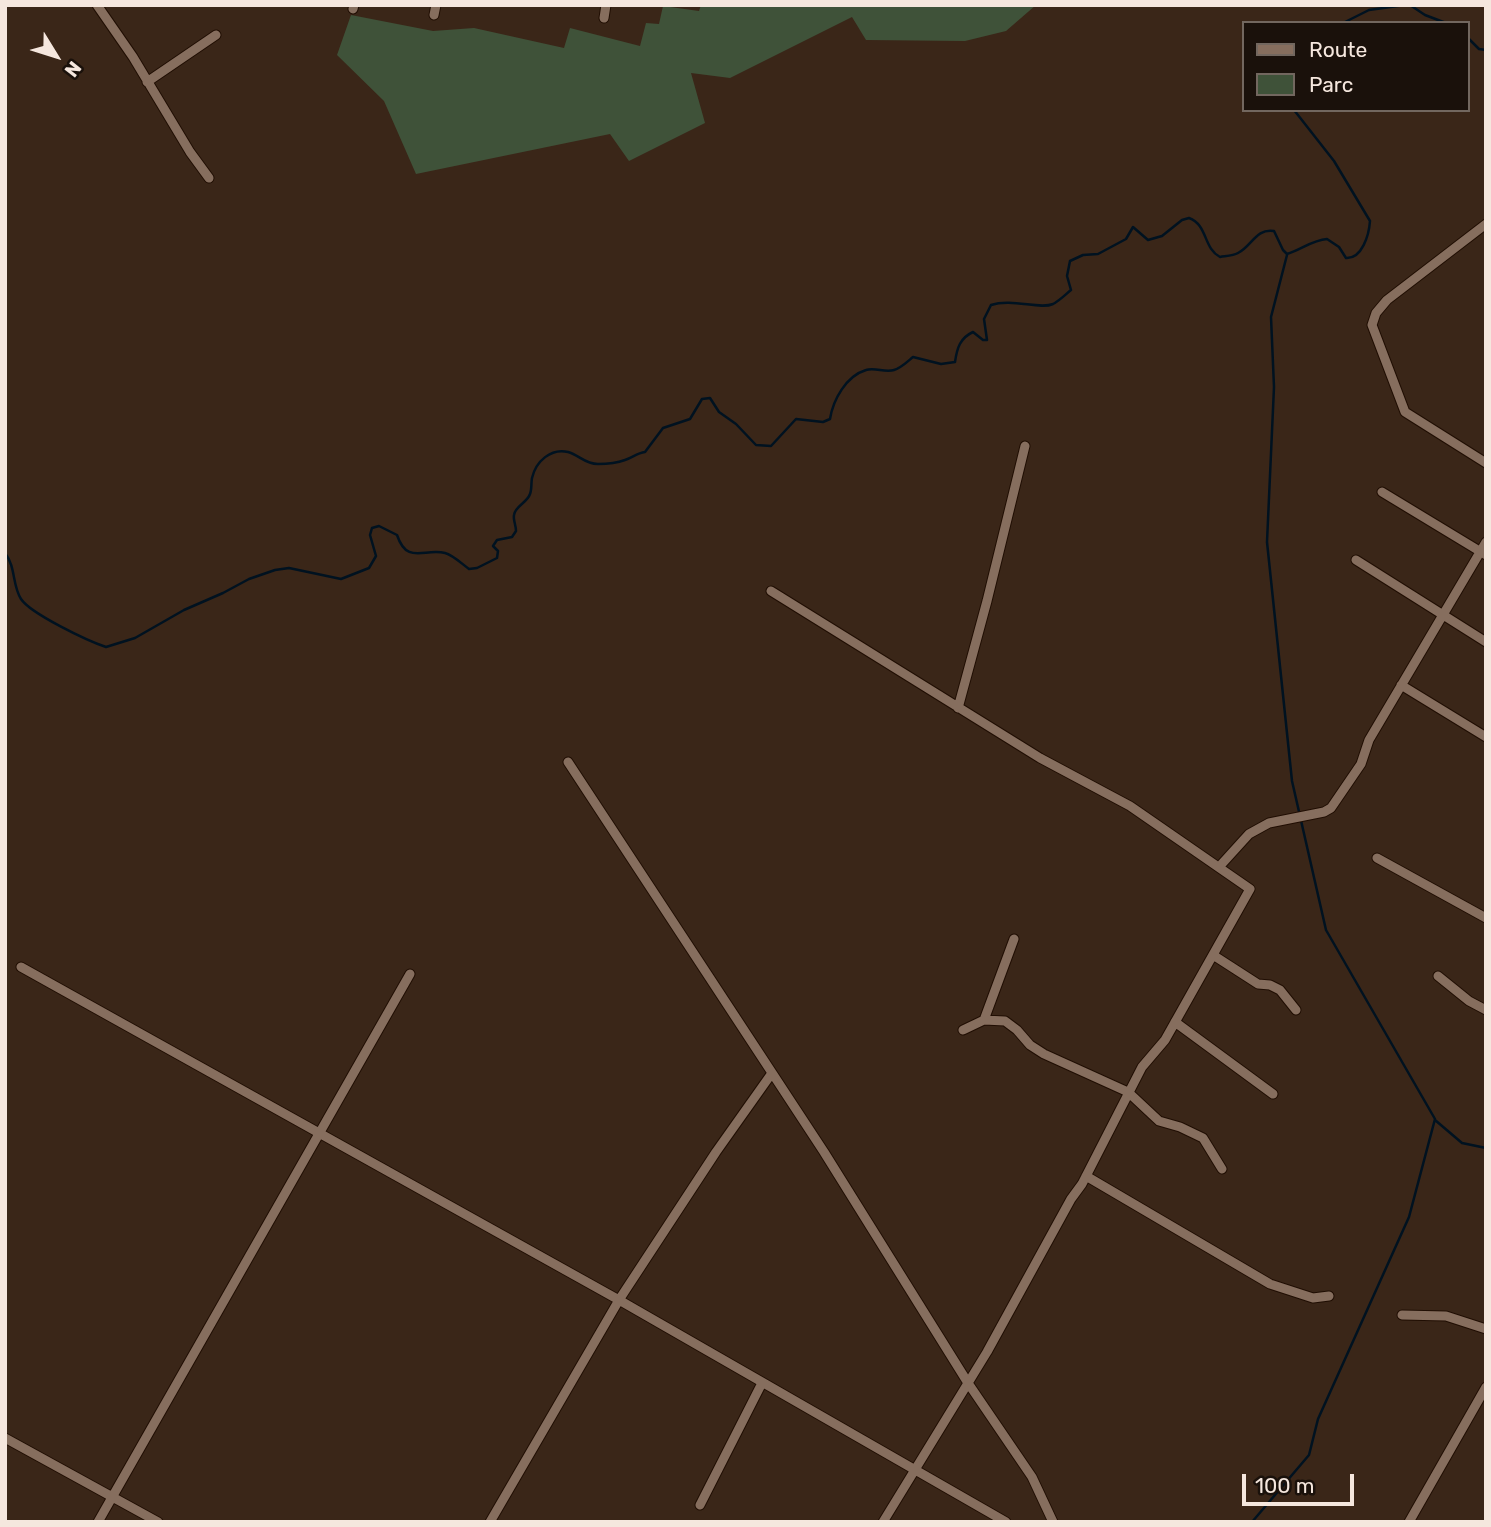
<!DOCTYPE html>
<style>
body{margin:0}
#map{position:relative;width:1491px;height:1527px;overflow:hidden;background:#3a2618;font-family:Rubik,sans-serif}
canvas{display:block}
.frame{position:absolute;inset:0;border:7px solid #f5e7de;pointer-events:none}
.legend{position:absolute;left:1242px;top:21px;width:228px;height:91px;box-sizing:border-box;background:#1a110b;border:2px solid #72675f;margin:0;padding:9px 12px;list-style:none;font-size:21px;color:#f5e7de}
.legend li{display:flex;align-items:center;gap:14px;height:35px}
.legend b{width:35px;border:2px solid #72675f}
.north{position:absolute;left:21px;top:21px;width:70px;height:70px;-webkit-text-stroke:5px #1a110b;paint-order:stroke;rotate:128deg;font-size:19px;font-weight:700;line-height:28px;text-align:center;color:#f5e7de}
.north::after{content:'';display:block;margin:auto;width:24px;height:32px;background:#f5e7de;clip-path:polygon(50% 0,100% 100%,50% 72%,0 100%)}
.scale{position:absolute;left:1242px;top:1474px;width:112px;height:32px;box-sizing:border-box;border:4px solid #f5e7de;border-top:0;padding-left:9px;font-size:21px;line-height:24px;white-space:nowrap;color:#f5e7de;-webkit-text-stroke:5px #1a110b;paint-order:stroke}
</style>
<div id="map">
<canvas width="1491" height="1527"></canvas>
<div class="frame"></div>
<ul class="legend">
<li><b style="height:9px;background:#866e5e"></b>Route</li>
<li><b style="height:19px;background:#3f5239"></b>Parc</li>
</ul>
<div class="north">N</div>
<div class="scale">100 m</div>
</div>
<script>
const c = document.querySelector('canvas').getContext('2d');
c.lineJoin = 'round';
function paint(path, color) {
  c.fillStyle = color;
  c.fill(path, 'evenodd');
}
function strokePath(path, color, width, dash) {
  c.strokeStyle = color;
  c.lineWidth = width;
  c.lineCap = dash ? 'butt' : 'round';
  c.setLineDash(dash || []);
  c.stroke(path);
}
paint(new Path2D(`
 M 701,5 L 1036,5 L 1006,31 L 965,41 L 866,40 L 852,17 L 730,78 L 691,73 L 705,123 L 629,161 L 610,134 L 416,174 L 384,101 L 337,55 L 351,15 L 433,31 L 474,28 L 564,48 L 570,28 L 640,46 L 646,23 L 659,24 L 663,6 L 699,11 Z`), '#3f5239');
strokePath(new Path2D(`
 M 1410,5 L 1425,15 L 1446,23
 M 1343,23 L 1369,10 L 1405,5
 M 1468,38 L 1479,49 L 1486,50
 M 5,553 C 16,567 12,585 21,599 C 31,614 88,641 106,647 L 135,638 L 184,610 L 223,593 L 249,579 L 275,570 L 289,568 L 341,579 L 369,568 L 376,556 L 370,535 L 372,528 L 379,526 L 397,535 C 407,565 424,548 445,553 C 453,555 462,564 469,569 L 477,568 L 497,558 L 498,551 L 493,546 L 497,540 L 512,537 L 516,531 C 516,525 513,520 514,515 C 515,506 527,503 530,494 C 532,489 531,483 532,478 C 536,461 551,448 568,452 C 579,455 585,464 598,464 C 606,464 617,463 625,460 C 632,458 637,453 645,452 L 663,428 L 690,419 L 702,399 L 710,398 L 719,412 L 736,424 L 756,445 L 771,446 L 796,419 L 823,422 L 830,419 C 833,400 846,376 866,370 C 875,367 885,373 894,370 C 901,368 907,362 913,357 L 941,364 L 955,362 C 957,348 960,338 973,332 L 983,340 L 987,340 L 984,319 L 991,305 C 1012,298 1040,310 1053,304 C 1059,301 1065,295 1071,290 L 1067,276 L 1070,261 L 1083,255 L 1098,254 L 1126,239 L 1133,227 L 1148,240 L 1162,236 L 1182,220 L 1189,218 C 1208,225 1203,248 1220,257 C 1226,256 1233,256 1238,253 C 1252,246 1256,228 1274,231 L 1283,250 L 1287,254 C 1301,250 1312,240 1327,239 L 1339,247 L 1346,258 C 1362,259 1369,235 1370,221 L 1334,161 L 1294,110
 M 1435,1120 L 1462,1143 L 1486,1148
 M 1252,1522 L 1309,1455 L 1318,1419 L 1409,1217 L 1435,1119 L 1326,930 L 1292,781 L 1267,542 L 1274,387 L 1271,317 L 1287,255`), '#001220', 2.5);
const street = new Path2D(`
 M 97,5 L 133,57 L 190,152 L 209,178
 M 353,9 L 354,5
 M 434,15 L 436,5
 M 604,18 L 606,5
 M 147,82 L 216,35
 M 1486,224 L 1387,300 L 1376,313 L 1372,325 L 1405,412 L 1486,463
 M 1382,492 L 1486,555
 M 1356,560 L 1486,642
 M 771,591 L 1040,758 L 1130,806 L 1250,889 L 1165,1040 L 1142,1067 L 1082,1184 L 1071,1199 L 987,1352 L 883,1522
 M 1401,685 L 1486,737
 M 958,708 L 987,601 L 1025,446
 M 568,762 L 824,1152 L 968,1383 L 1032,1477 L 1053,1522
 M 1377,858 L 1486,918
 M 1219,867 L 1249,834 L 1269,823 L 1324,812 L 1331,808 L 1361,764 L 1369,740 L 1486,542
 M 1213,955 L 1258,984 L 1270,985 L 1280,990 L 1296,1010
 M 21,967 L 619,1300 L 1006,1522
 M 1438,976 L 1469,1001 L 1486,1010
 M 984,1020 L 1014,939
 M 1175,1022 L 1273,1094
 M 963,1030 L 984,1020 L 1005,1021 L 1017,1030 L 1030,1045 L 1044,1054 L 1128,1092 L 1159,1121 L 1180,1127 L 1203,1138 L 1222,1169
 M 1086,1176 L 1270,1284 L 1313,1298 L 1329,1296
 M 1402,1315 L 1446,1316 L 1486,1329
 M 5,1438 L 158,1522
 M 700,1505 L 762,1383
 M 98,1522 L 410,974
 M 490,1522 L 619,1300 L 716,1152 L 772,1073
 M 1409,1522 L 1486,1387`);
strokePath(street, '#200e03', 11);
strokePath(street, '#866e5e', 9);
</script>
